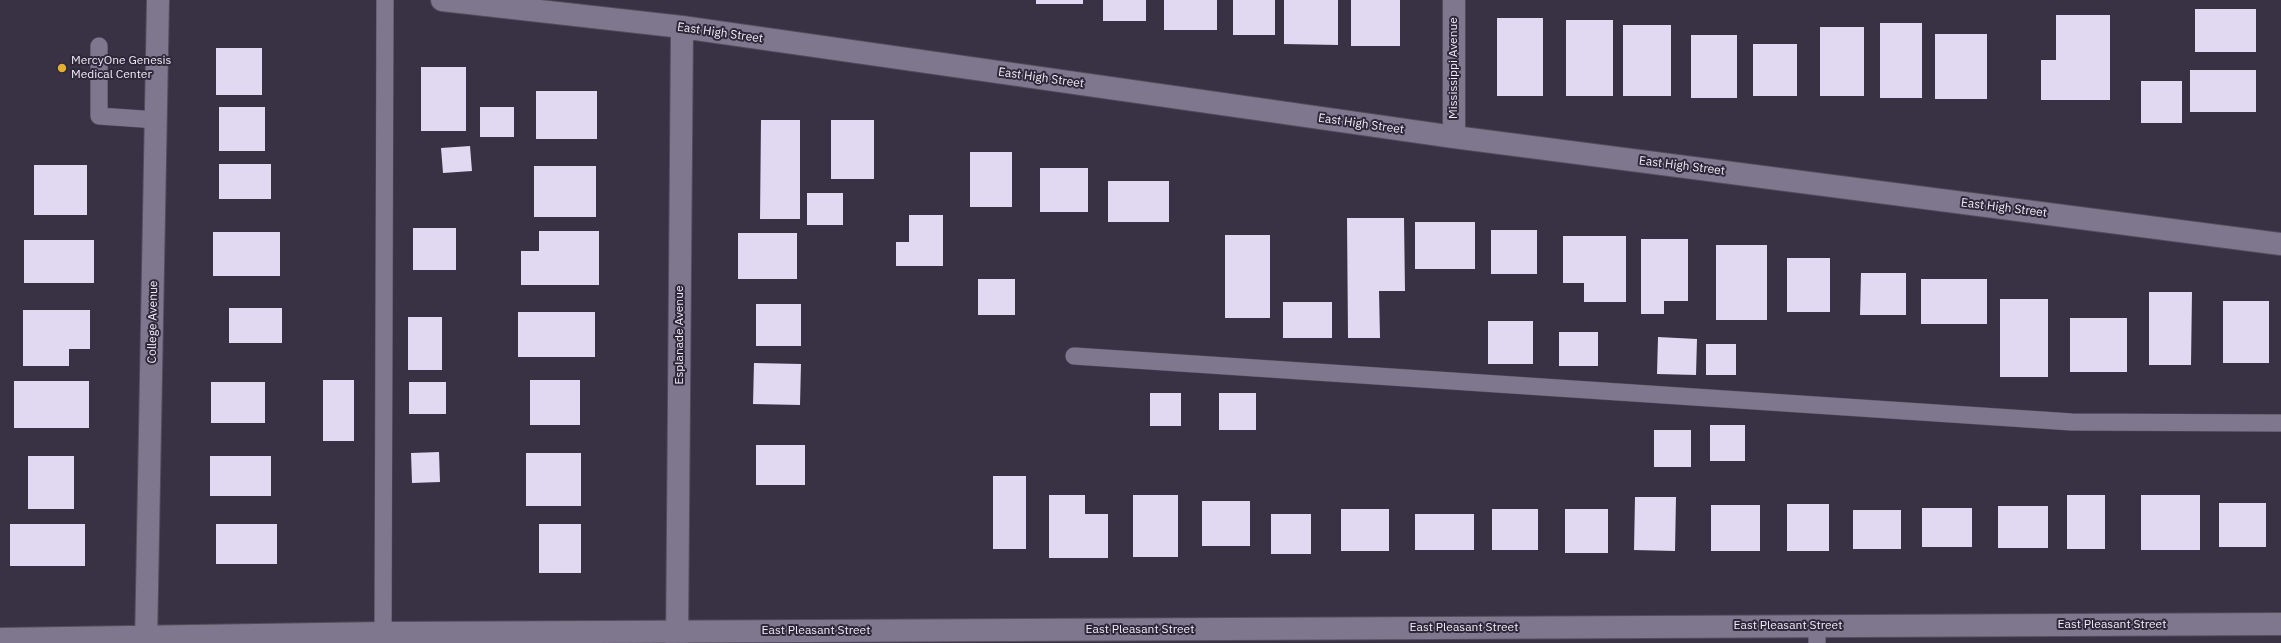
<!DOCTYPE html>
<style>
body{margin:0}
canvas{display:block;background:#393144}
</style>
<canvas width="2281" height="643"></canvas>
<script>
const c = document.querySelector('canvas').getContext('2d');
c.lineJoin = 'round';
function paint(path, color) {
  c.fillStyle = color;
  c.fill(path, 'evenodd');
}
function strokePath(path, color, width, dash) {
  c.strokeStyle = color;
  c.lineWidth = width;
  c.lineCap = dash ? 'butt' : 'round';
  c.setLineDash(dash || []);
  c.stroke(path);
}
function write(font, color, halo, rows, align = 'center') {
  c.font = font + ' "IBM Plex Sans",sans-serif';
  c.lineWidth = 4;
  c.setLineDash([]);
  c.textBaseline = 'middle';
  c.strokeStyle = halo;
  c.fillStyle = color;
  for (const [text, x, y, turn = 0] of rows) {
    c.save();
    c.translate(x, y);
    c.rotate((+turn || 0) * Math.PI / 180);
    c.textAlign = isNaN(turn) ? turn : align;
    if (halo) c.strokeText(text, 0, 0);
    c.fillText(text, 0, 0);
    c.restore();
  }
}
paint(new Path2D(`
 M 1036,0 L 1083,0 L 1083,4 L 1036,4 Z
 M 1103,0 L 1146,0 L 1146,21 L 1103,21 Z
 M 1164,0 L 1217,0 L 1217,30 L 1164,30 Z
 M 1233,0 L 1275,0 L 1275,35 L 1233,35 Z
 M 1284,0 L 1338,0 L 1338,45 L 1284,44 Z
 M 1351,0 L 1400,0 L 1400,46 L 1351,46 Z
 M 2195,9 L 2256,9 L 2256,52 L 2195,52 Z
 M 2056,15 L 2110,15 L 2110,100 L 2041,100 L 2041,60 L 2056,60 Z
 M 1497,18 L 1543,18 L 1543,96 L 1497,96 Z
 M 1566,20 L 1613,20 L 1613,96 L 1566,96 Z
 M 1880,23 L 1922,23 L 1922,98 L 1880,98 Z
 M 1623,25 L 1671,25 L 1671,96 L 1623,96 Z
 M 1820,27 L 1864,27 L 1864,96 L 1820,96 Z
 M 1935,34 L 1987,34 L 1987,99 L 1935,99 Z
 M 1691,35 L 1737,35 L 1737,98 L 1691,98 Z
 M 1753,44 L 1797,44 L 1797,96 L 1753,96 Z
 M 216,48 L 262,48 L 262,95 L 216,95 Z
 M 421,67 L 466,67 L 466,131 L 421,131 Z
 M 2190,70 L 2256,70 L 2256,112 L 2190,112 Z
 M 2141,81 L 2182,81 L 2182,123 L 2141,123 Z
 M 536,91 L 597,91 L 597,139 L 536,139 Z
 M 219,107 L 265,107 L 265,151 L 219,151 Z
 M 480,107 L 514,107 L 514,137 L 480,137 Z
 M 761,120 L 800,120 L 800,219 L 760,219 Z
 M 831,120 L 874,120 L 874,179 L 831,179 Z
 M 470,146 L 472,171 L 443,173 L 441,148 Z
 M 970,152 L 1012,152 L 1012,207 L 970,207 Z
 M 219,164 L 271,164 L 271,199 L 219,199 Z
 M 34,165 L 87,165 L 87,215 L 34,215 Z
 M 534,166 L 596,166 L 596,217 L 534,217 Z
 M 1040,168 L 1088,168 L 1088,212 L 1040,212 Z
 M 1108,181 L 1169,181 L 1169,222 L 1108,222 Z
 M 807,193 L 843,193 L 843,225 L 807,225 Z
 M 909,215 L 943,215 L 943,266 L 896,266 L 896,242 L 909,242 Z
 M 1347,218 L 1404,218 L 1405,291 L 1379,291 L 1380,338 L 1348,338 Z
 M 1415,222 L 1475,222 L 1475,269 L 1415,269 Z
 M 413,228 L 456,228 L 456,270 L 413,270 Z
 M 1491,230 L 1537,230 L 1537,274 L 1491,274 Z
 M 539,231 L 599,231 L 599,285 L 521,285 L 521,251 L 539,251 Z
 M 213,232 L 280,232 L 280,276 L 213,276 Z
 M 738,233 L 797,233 L 797,279 L 738,279 Z
 M 1225,235 L 1270,235 L 1270,318 L 1225,318 Z
 M 1563,236 L 1626,236 L 1626,302 L 1584,302 L 1584,283 L 1563,283 Z
 M 1641,239 L 1688,239 L 1688,301 L 1664,301 L 1664,314 L 1641,314 Z
 M 24,240 L 94,240 L 94,283 L 24,283 Z
 M 1716,245 L 1767,245 L 1767,320 L 1716,320 Z
 M 1787,258 L 1830,258 L 1830,312 L 1787,312 Z
 M 1861,273 L 1906,273 L 1906,315 L 1860,315 Z
 M 978,279 L 1015,279 L 1015,315 L 978,315 Z
 M 1921,279 L 1987,279 L 1987,324 L 1921,324 Z
 M 2149,292 L 2192,292 L 2191,365 L 2149,365 Z
 M 2000,299 L 2048,299 L 2048,377 L 2000,377 Z
 M 2223,301 L 2269,301 L 2269,363 L 2223,363 Z
 M 1283,302 L 1332,302 L 1332,338 L 1283,338 Z
 M 756,304 L 801,304 L 801,346 L 756,346 Z
 M 229,308 L 282,308 L 282,343 L 229,343 Z
 M 23,310 L 90,310 L 90,349 L 69,349 L 69,366 L 23,366 Z
 M 518,312 L 595,312 L 595,357 L 518,357 Z
 M 408,317 L 442,317 L 442,370 L 408,370 Z
 M 2070,318 L 2127,318 L 2127,372 L 2070,372 Z
 M 1488,321 L 1533,321 L 1533,364 L 1488,364 Z
 M 1559,332 L 1598,332 L 1598,366 L 1559,366 Z
 M 1658,337 L 1697,339 L 1696,375 L 1657,374 Z
 M 1706,344 L 1736,344 L 1736,375 L 1706,375 Z
 M 754,363 L 801,364 L 800,405 L 753,404 Z
 M 323,380 L 354,380 L 354,441 L 323,441 Z
 M 530,380 L 580,380 L 580,425 L 530,425 Z
 M 14,381 L 89,381 L 89,428 L 14,428 Z
 M 211,382 L 265,382 L 265,423 L 211,423 Z
 M 409,382 L 446,382 L 446,414 L 409,414 Z
 M 1150,393 L 1181,393 L 1181,426 L 1150,426 Z
 M 1219,393 L 1256,393 L 1256,430 L 1219,430 Z
 M 1710,425 L 1745,425 L 1745,461 L 1710,461 Z
 M 1654,430 L 1691,430 L 1691,467 L 1654,467 Z
 M 756,445 L 805,445 L 805,485 L 756,485 Z
 M 439,452 L 440,482 L 412,483 L 411,453 Z
 M 526,453 L 581,453 L 581,506 L 526,506 Z
 M 28,456 L 74,456 L 74,509 L 28,509 Z
 M 210,456 L 271,456 L 271,496 L 210,496 Z
 M 993,476 L 1026,476 L 1026,549 L 993,549 Z
 M 1049,495 L 1085,495 L 1085,514 L 1108,514 L 1108,558 L 1049,558 Z
 M 1133,495 L 1178,495 L 1178,557 L 1133,557 Z
 M 2067,495 L 2105,495 L 2105,549 L 2067,549 Z
 M 2141,495 L 2200,495 L 2200,550 L 2141,550 Z
 M 1635,497 L 1676,497 L 1675,551 L 1634,550 Z
 M 1202,501 L 1250,501 L 1250,546 L 1202,546 Z
 M 2219,503 L 2266,503 L 2266,547 L 2219,547 Z
 M 1787,504 L 1829,504 L 1829,551 L 1787,551 Z
 M 1711,505 L 1760,505 L 1760,551 L 1711,551 Z
 M 1998,506 L 2048,506 L 2048,548 L 1998,548 Z
 M 1922,508 L 1972,508 L 1972,547 L 1922,547 Z
 M 1341,509 L 1389,509 L 1389,551 L 1341,551 Z
 M 1492,509 L 1538,509 L 1538,550 L 1492,550 Z
 M 1565,509 L 1608,509 L 1608,553 L 1565,553 Z
 M 1853,510 L 1901,510 L 1901,549 L 1853,549 Z
 M 1271,514 L 1311,514 L 1311,554 L 1271,554 Z
 M 1415,514 L 1474,514 L 1474,550 L 1415,550 Z
 M 10,524 L 85,524 L 85,566 L 10,566 Z
 M 216,524 L 277,524 L 277,564 L 216,564 Z
 M 539,524 L 581,524 L 581,573 L 539,573 Z`), '#e1d8f1');
const lane = new Path2D(`
 M 99,46 L 99,116 L 157,120
 M 1074,356 L 2072,422 L 2281,423
 M 383,643 L 385,0
 M 1817,643 L 1817,626`);
const street = new Path2D(`
 M 442,0 L 682,27 L 1454,137 L 2281,244
 M 1454,137 L 1454,0
 M 0,639 L 384,633 L 2281,624
 M 146,643 L 158,0
 M 677,643 L 682,27`);
strokePath(lane, '#524c5b', 18);
strokePath(street, '#524c5b', 24);
strokePath(lane, '#7f778d', 17);
strokePath(street, '#7f778d', 22);
for (const [x, y, r, color] of [
 [62,68,5,"#e3ae34"]
]) {
  const dot = new Path2D();
  dot.arc(x, y, r, 0, 2 * Math.PI);
  c.fillStyle = color;
  c.fill(dot);
  strokePath(dot, '#2f273a', 1.5);
}
write('12px', '#f0ecf8', '#2f273a', [
 ["East High Street",720,33,8],
 ["Mississippi Avenue",1454,68,-90],
 ["East High Street",1041,78,8],
 ["East High Street",1361,124,8],
 ["East High Street",1682,166,7],
 ["East High Street",2004,208,7],
 ["College Avenue",153,322,-89],
 ["Esplanade Avenue",680,335,-90],
 ["East Pleasant Street",2112,625],
 ["East Pleasant Street",1788,626],
 ["East Pleasant Street",1464,628],
 ["East Pleasant Street",1140,630],
 ["East Pleasant Street",816,631]
]);
write('12px', '#f0ecf8', '#2f273a', [
 ["MercyOne Genesis",71,61],
 ["Medical Center",71,75]
], 'left');
</script>
